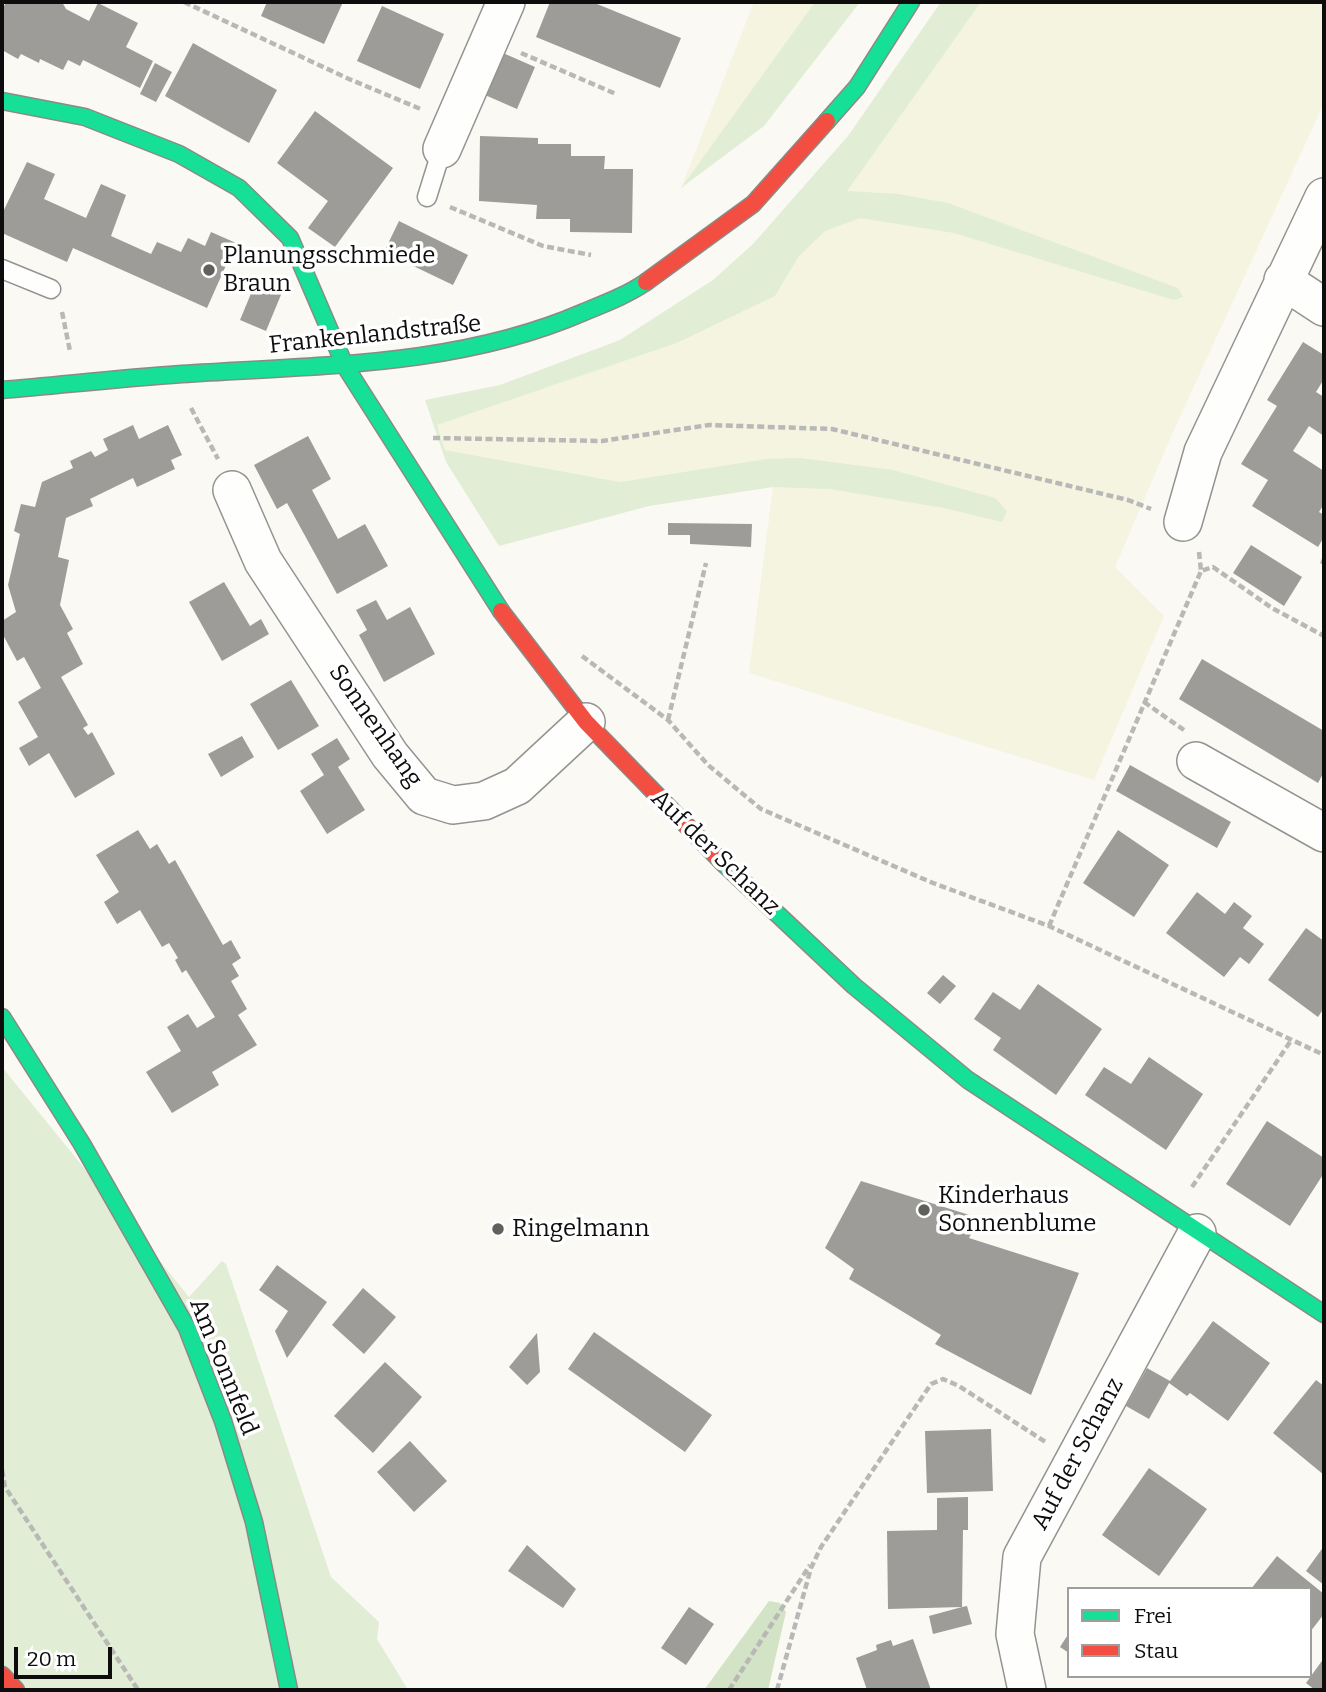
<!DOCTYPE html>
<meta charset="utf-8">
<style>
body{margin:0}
#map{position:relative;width:1326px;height:1692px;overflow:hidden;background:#faf9f3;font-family:Bitter,serif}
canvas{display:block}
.frame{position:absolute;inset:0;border:4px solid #0d0d0d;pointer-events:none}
.legend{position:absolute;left:1067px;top:1587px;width:245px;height:91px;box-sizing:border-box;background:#fff;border:2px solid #9e9e9e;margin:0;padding:9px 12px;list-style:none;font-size:21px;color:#0d0d0d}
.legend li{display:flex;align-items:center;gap:14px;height:35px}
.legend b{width:35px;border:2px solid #9e9e9e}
.scale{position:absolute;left:14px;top:1647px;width:98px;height:32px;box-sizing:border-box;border:4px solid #0d0d0d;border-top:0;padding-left:9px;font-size:21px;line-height:24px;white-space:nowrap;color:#0d0d0d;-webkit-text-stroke:5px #fff;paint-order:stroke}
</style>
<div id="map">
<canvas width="1326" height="1692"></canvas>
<div class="frame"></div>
<ul class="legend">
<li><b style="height:9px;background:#16e098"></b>Frei</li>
<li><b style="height:9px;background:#f24e42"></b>Stau</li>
</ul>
<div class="scale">20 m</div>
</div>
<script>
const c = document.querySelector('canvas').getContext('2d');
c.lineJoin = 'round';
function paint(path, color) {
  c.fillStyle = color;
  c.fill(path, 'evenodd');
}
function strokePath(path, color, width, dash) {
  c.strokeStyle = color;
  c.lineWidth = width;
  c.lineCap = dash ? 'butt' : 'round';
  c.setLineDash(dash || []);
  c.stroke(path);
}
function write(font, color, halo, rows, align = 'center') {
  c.font = font + ' Bitter,serif';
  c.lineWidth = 7;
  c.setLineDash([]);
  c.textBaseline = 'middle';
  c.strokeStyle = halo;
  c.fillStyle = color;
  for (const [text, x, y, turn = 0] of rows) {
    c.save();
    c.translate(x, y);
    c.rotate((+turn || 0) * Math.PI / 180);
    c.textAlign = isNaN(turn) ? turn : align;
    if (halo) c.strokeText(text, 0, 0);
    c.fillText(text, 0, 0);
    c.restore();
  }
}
paint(new Path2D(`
 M 754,2 L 815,2 L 681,188 Z
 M 981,2 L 1324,2 L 1324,103 L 1173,432 L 1115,567 L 1164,616 L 1094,780 L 749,673 L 773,487 L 766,459 L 620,482 L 445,450 L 437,425 L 677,343 L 775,296 L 799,255 Z`), '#f4f4e1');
paint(new Path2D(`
 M 815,2 L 860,2 L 764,126 L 681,188 Z
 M 941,2 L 981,2 L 847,191 L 898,194 L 948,203 L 1178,288 L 1183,297 L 1174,300 L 954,233 L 860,218 L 825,231 L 799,256 L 775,296 L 677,343 L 437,425 L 445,450 L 620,482 L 766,459 L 800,458 L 893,470 L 995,498 L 1007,511 L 1002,522 L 944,508 L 830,489 L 773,487 L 649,506 L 499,546 L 446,462 L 425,400 L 500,385 L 620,340 L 713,280 L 753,244 L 848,136 Z
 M 2,1067 L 189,1297 L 222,1261 L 226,1264 L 331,1577 L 379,1622 L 377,1639 L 408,1690 L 2,1690 Z`), '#e1edd5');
paint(new Path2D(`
 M 769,1601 L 780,1603 L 786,1612 L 768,1690 L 704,1690 Z`), '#d2e4c5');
paint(new Path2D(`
 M 6,2 L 62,2 L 66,9 L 89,21 L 98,3 L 138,23 L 126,47 L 153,61 L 140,88 L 83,60 L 80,66 L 68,60 L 63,70 L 40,59 L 39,63 L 21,54 L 18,59 L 2,50 L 2,10 Z
 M 267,2 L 343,2 L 324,44 L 261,16 Z
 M 550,2 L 592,2 L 681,38 L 660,88 L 536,37 Z
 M 382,6 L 444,34 L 420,89 L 357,61 Z
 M 193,43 L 277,90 L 249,143 L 165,96 Z
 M 503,53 L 535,67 L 517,109 L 485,95 Z
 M 155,63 L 172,72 L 156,102 L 140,94 Z
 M 315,111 L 393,168 L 335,247 L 308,228 L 328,201 L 277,163 Z
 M 480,136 L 538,138 L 538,144 L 571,144 L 571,156 L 605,156 L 604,169 L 633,169 L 632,233 L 570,232 L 570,219 L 536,219 L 537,205 L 479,201 Z
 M 27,162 L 55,174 L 44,199 L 86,218 L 101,184 L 126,195 L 111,236 L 151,254 L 157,242 L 181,252 L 188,238 L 205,246 L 211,232 L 236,243 L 207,308 L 73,248 L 67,262 L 2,233 L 2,214 Z
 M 399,221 L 468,255 L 453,285 L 384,252 Z
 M 257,279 L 283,290 L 266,331 L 240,320 Z
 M 1303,342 L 1324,355 L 1324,379 L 1316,392 L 1324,397 L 1324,436 L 1309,426 L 1293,451 L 1324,471 L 1324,504 L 1319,512 L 1324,515 L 1324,537 L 1318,547 L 1252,506 L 1268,480 L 1241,464 L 1277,406 L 1267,400 Z
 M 133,425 L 139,439 L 168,425 L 182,455 L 171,460 L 175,469 L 137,487 L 133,478 L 90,499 L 93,506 L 66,518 L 58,557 L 69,560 L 60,605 L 73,629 L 67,633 L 83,664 L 61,677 L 88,725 L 83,728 L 88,735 L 92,732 L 115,774 L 75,798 L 49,753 L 29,766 L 19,748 L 38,737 L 18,702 L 41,688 L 24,657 L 17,661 L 2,633 L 2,621 L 16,612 L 8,585 L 20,534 L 14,531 L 21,504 L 35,507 L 42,482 L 73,468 L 70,461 L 91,451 L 95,457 L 108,450 L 103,439 Z
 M 308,436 L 331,479 L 312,490 L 338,539 L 365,524 L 388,566 L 337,594 L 287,503 L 277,509 L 254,465 Z
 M 668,523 L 752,524 L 751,547 L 690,544 L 690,535 L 668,535 Z
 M 1251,545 L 1302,577 L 1284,606 L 1233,573 Z
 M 224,582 L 250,626 L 261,619 L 269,634 L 222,661 L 189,602 Z
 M 376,600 L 387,620 L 410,607 L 435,654 L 384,682 L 359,635 L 367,630 L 356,610 Z
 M 1202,659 L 1324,731 L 1324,772 L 1318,783 L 1179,699 Z
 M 291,680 L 319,726 L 278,750 L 250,704 Z
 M 242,736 L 254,757 L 221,777 L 208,754 Z
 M 337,738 L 350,759 L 338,767 L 365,810 L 327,834 L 300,791 L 324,775 L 311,754 Z
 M 1130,765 L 1231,822 L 1217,848 L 1116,791 Z
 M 138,830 L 150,849 L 157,844 L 169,864 L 175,860 L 223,945 L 231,940 L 241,958 L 232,964 L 239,976 L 231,981 L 247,1009 L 238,1015 L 257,1045 L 212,1072 L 219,1085 L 172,1113 L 146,1072 L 181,1051 L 167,1027 L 188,1014 L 197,1028 L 215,1017 L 186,970 L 182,973 L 175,960 L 178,958 L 169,943 L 162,947 L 140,910 L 117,924 L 104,902 L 119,892 L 96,855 Z
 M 1118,830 L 1169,865 L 1134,917 L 1083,883 Z
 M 1197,892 L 1225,914 L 1234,902 L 1252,916 L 1243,928 L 1264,944 L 1249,964 L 1240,957 L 1224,977 L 1166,933 Z
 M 1306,928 L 1324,941 L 1324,1008 L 1318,1017 L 1268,980 Z
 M 943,975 L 956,986 L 940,1004 L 927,993 Z
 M 1038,984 L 1102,1029 L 1056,1095 L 993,1050 L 1001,1038 L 974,1019 L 993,992 L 1020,1010 Z
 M 1149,1057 L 1203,1094 L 1166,1150 L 1085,1095 L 1104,1067 L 1131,1084 Z
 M 1267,1121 L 1324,1158 L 1324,1173 L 1290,1226 L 1226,1184 Z
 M 861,1181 L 979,1218 L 969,1238 L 1079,1273 L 1031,1395 L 935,1344 L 941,1335 L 849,1279 L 854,1269 L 825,1248 Z
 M 277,1265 L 327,1302 L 287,1358 L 275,1331 L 288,1311 L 259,1290 Z
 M 363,1288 L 396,1317 L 364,1354 L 332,1325 Z
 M 1213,1321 L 1270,1363 L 1228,1421 L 1190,1393 L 1187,1396 L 1169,1383 L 1149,1419 L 1126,1406 L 1147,1368 L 1170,1381 Z
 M 594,1332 L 712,1415 L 685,1452 L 568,1369 Z
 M 537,1333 L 540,1372 L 527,1385 L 509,1367 Z
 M 385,1362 L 422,1397 L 373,1453 L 334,1416 Z
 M 1316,1380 L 1324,1386 L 1324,1475 L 1273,1433 Z
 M 991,1429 L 993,1491 L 927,1493 L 925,1431 Z
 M 410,1441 L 447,1481 L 414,1512 L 377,1472 Z
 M 1149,1468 L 1207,1509 L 1159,1576 L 1102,1535 Z
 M 968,1497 L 968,1530 L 963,1530 L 962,1607 L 967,1606 L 972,1624 L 933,1634 L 929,1616 L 962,1607 L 888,1609 L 887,1531 L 937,1530 L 937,1498 Z
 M 527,1545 L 576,1589 L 563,1608 L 508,1571 Z
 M 1324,1546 L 1324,1585 L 1306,1571 Z
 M 1277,1556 L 1324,1594 L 1324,1614 L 1310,1632 L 1310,1589 L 1251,1589 Z
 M 689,1607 L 714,1624 L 686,1665 L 661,1648 Z
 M 1069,1633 L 1069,1653 L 1060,1647 Z
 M 913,1639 L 931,1690 L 867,1690 L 856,1658 L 877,1650 L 876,1645 L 891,1640 L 893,1646 Z
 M 1324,1658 L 1324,1689 L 1315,1690 L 1306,1683 Z`), '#9d9c98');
const lane = new Path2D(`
 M 427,197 L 442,149
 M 2,269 L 51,289`);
const street = new Path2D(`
 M 442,149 L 506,2
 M 1283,280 L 1324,307
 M 232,490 L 263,561 L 390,755 L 424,796 L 453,805 L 484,801 L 517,786 L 586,722
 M 1183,522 L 1203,452 L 1324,197
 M 1196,761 L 1324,833
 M 1027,1690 L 1015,1634 L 1022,1557 L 1197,1233`);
const fast = new Path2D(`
 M 2,101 L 85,117 L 179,154 L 239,188 L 290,238 L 345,366 L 501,611
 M 827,121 L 857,87 L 911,2
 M 2,390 C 62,385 122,378 182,374 C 318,365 458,367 584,312 C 606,303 627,295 646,282
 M 721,861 L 854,986 L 968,1080 L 1324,1314
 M 2,1017 L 82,1144 L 187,1328 L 223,1421 L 254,1522 L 289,1690`);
const jam = new Path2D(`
 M 646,282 L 753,204 L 827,121
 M 501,611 L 586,722 L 721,861
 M 2,1675 L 16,1690`);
strokePath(lane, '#949391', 21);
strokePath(street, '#949391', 40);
strokePath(fast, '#8a8a87', 19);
strokePath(jam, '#8a8a87', 19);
strokePath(new Path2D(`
 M 184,2 L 349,79 L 423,110
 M 521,53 L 616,94
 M 450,207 L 543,246 L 591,255
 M 62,312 L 70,351
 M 191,408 L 218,459
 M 433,438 L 602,441 L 709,425 L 832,429 L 1128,500 L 1151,509
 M 1199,552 L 1201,571 L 1213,567 L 1272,608 L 1324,636
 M 1322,564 L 1324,559
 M 582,656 L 668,720 L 708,765 L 761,809 L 933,883 L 1049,926 L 1324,1055
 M 1144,702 L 1184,730
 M 668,720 L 706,563
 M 1049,926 L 1201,571
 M 1192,1187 L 1292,1039
 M 2,1470 L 5,1487 L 138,1690
 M 729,1690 L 810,1565
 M 777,1690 L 811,1568 L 821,1547 L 931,1384 L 943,1379 L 959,1386 L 1047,1443`), '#b8b8b7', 4.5, [7, 3.5]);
strokePath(lane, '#fefefd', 18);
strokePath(street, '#fefefd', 37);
strokePath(fast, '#16e098', 16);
strokePath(jam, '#f24e42', 16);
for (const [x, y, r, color] of [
 [209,270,7,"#60605e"],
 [924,1210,7,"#60605e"],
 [498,1229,7,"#60605e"]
]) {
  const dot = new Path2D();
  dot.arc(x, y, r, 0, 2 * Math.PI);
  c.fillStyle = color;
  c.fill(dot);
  strokePath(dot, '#fff', 2.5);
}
write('24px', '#0d0d0d', '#fff', [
 ["Planungsschmiede",223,256],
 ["Braun",223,284],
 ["Kinderhaus",938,1196],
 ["Sonnenblume",938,1224],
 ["Ringelmann",512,1229]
], 'left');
write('24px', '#0d0d0d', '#fff', [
 ["Frankenlandstraße",375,335,-6],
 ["Sonnenhang",375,726,55],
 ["Auf der Schanz",715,853,44],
 ["Am Sonnfeld",223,1367,68],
 ["Auf der Schanz",1078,1454,-62]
]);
</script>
